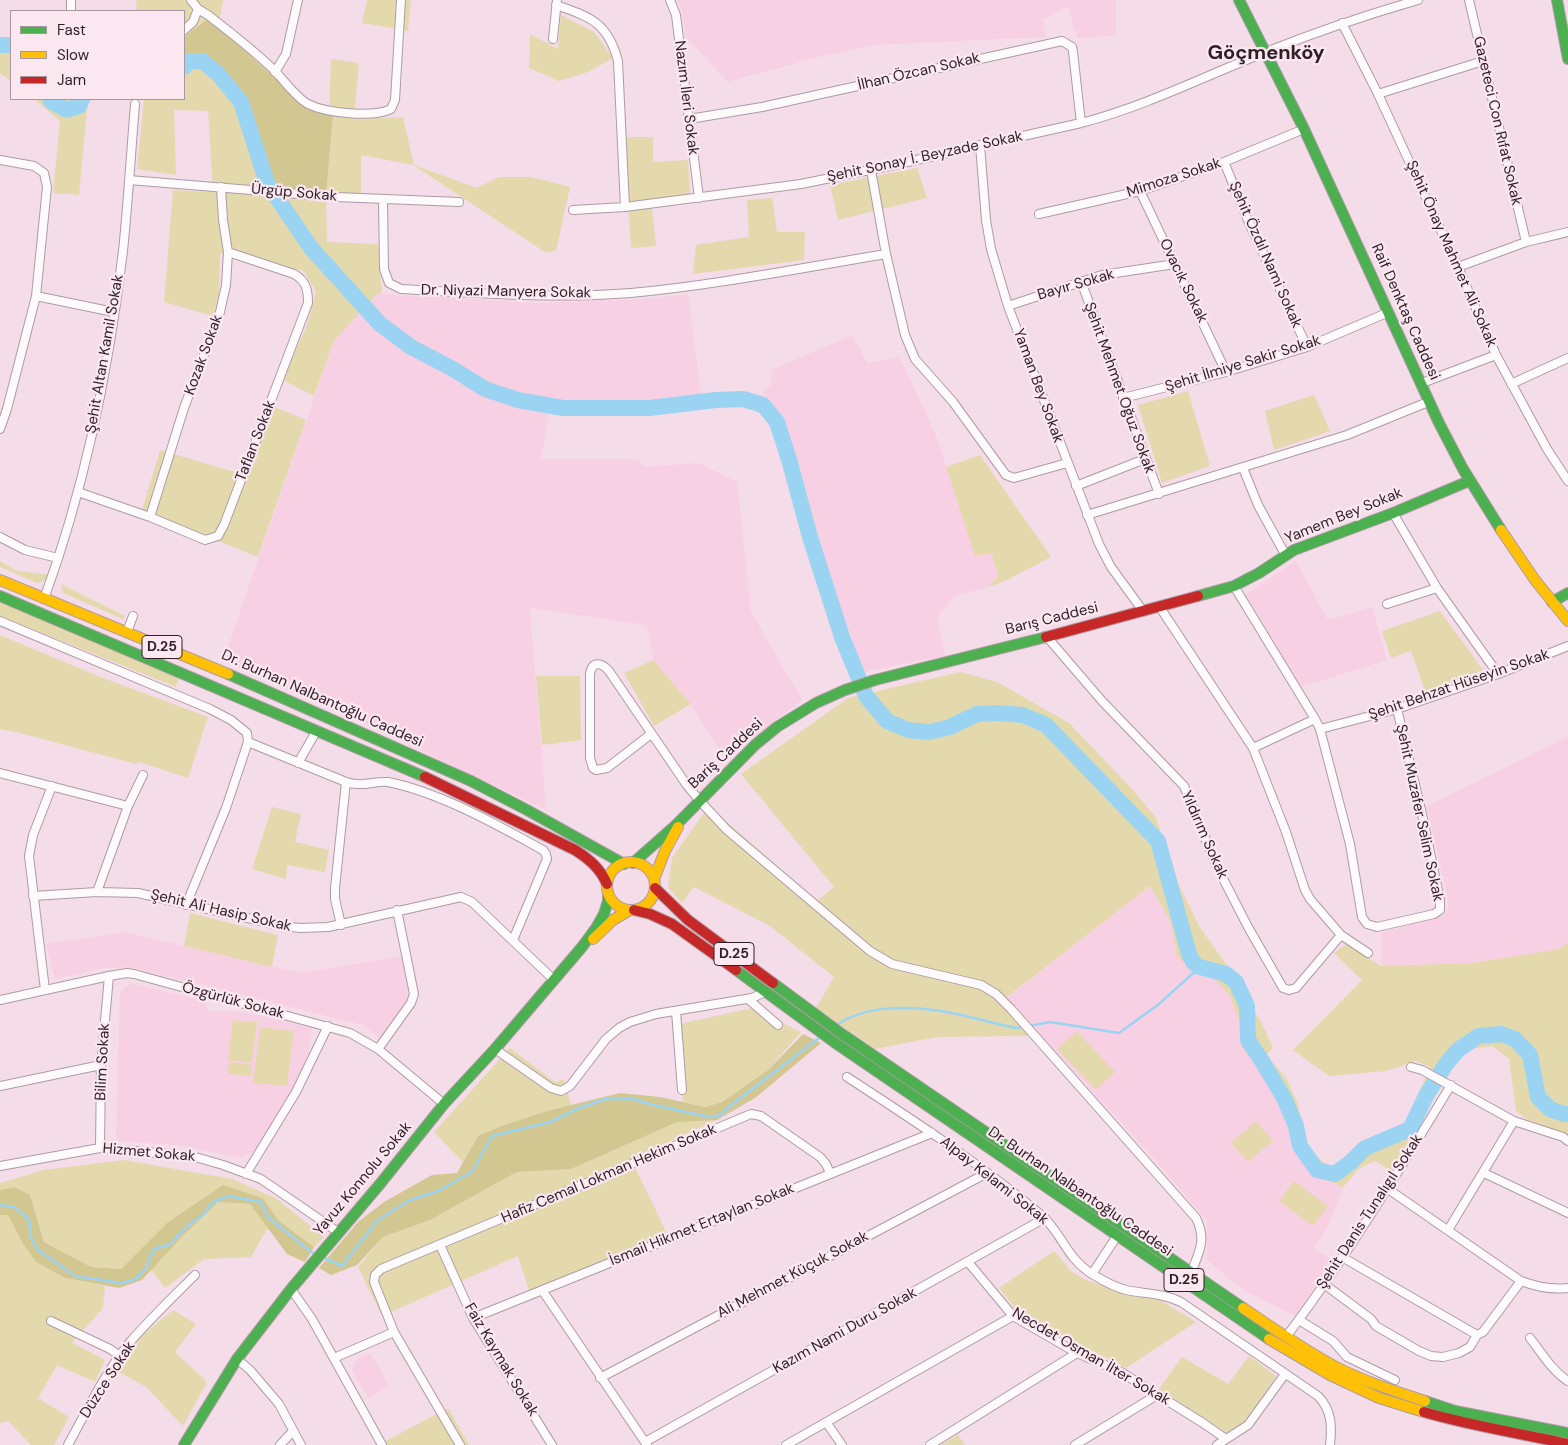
<!DOCTYPE html>
<meta charset="utf-8">
<style>
body{margin:0}
#map{position:relative;width:1568px;height:1445px;overflow:hidden;background:#f4dce8;font-family:"DM Sans",sans-serif}
canvas{display:block}
.legend{position:absolute;left:10px;top:10px;width:175px;height:90px;box-sizing:border-box;background:#fae7f0;border:1px solid #a8979f;margin:0;padding:6px 9px;list-style:none;font-size:15px;color:#2e1e26}
.legend li{display:flex;align-items:center;gap:10px;height:25px}
.legend b{width:25px;border:1px solid #a8979f}
</style>
<div id="map">
<canvas width="1568" height="1445"></canvas>
<ul class="legend">
<li><b style="height:6px;background:#4caf50"></b>Fast</li>
<li><b style="height:6px;background:#ffc107"></b>Slow</li>
<li><b style="height:6px;background:#c62828"></b>Jam</li>
</ul>
</div>
<script>
const c = document.querySelector('canvas').getContext('2d');
c.lineJoin = 'round';
function paint(path, color) {
  c.fillStyle = color;
  c.fill(path, 'evenodd');
}
function strokePath(path, color, width, dash) {
  c.strokeStyle = color;
  c.lineWidth = width;
  c.lineCap = dash ? 'butt' : 'round';
  c.setLineDash(dash || []);
  c.stroke(path);
}
function write(font, color, halo, rows, align = 'center') {
  c.font = font + ' "DM Sans",sans-serif';
  c.lineWidth = 4.5;
  c.setLineDash([]);
  c.textBaseline = 'middle';
  c.strokeStyle = halo;
  c.fillStyle = color;
  for (const [text, x, y, turn = 0] of rows) {
    c.save();
    c.translate(x, y);
    c.rotate((+turn || 0) * Math.PI / 180);
    c.textAlign = isNaN(turn) ? turn : align;
    if (halo) c.strokeText(text, 0, 0);
    c.fillText(text, 0, 0);
    c.restore();
  }
}
paint(new Path2D(`
 M 677,0 L 1116,0 L 1116,36 L 1077,38 L 1078,32 L 1074,31 L 1069,6 L 1042,20 L 1047,37 L 873,45 L 814,58 L 728,82 L 686,37 L 682,10 Z
 M 377,294 L 538,303 L 642,299 L 688,294 L 703,407 L 651,412 L 549,411 L 541,459 L 638,459 L 643,467 L 698,463 L 737,482 L 751,612 L 802,700 L 725,759 L 691,704 L 653,660 L 647,625 L 530,608 L 546,810 L 365,724 L 223,661 L 334,341 Z
 M 853,335 L 867,363 L 900,357 L 937,438 L 975,555 L 991,553 L 998,576 L 988,587 L 956,596 L 945,606 L 937,618 L 945,656 L 857,673 L 763,390 L 770,386 L 773,369 Z
 M 1296,561 L 1328,620 L 1372,607 L 1387,660 L 1301,687 L 1246,595 Z
 M 1568,737 L 1568,943 L 1559,949 L 1472,963 L 1381,966 L 1382,932 L 1444,916 L 1449,905 L 1427,806 Z
 M 1150,886 L 1170,920 L 1177,956 L 1188,967 L 1210,975 L 1230,996 L 1240,1023 L 1242,1046 L 1268,1080 L 1271,1088 L 1280,1103 L 1294,1150 L 1320,1177 L 1343,1187 L 1328,1227 L 1314,1248 L 1332,1260 L 1295,1316 L 1242,1289 L 1207,1260 L 1207,1221 L 1165,1171 L 1007,998 Z
 M 124,932 L 301,973 L 402,956 L 413,991 L 411,1000 L 380,1039 L 363,1025 L 129,967 L 103,968 L 55,979 L 46,944 Z
 M 130,983 L 205,1001 L 208,1011 L 242,1011 L 312,1028 L 308,1056 L 298,1082 L 256,1150 L 242,1158 L 184,1146 L 121,1141 L 116,1137 L 120,993 Z
 M 369,1353 L 381,1370 L 389,1387 L 368,1397 L 352,1371 L 356,1361 L 360,1357 Z`), '#f8d0e4');
paint(new Path2D(`
 M 136,0 L 223,0 L 218,27 L 191,32 L 184,37 L 184,11 L 137,11 Z
 M 367,0 L 411,0 L 408,31 L 362,23 Z
 M 561,15 L 594,32 L 613,58 L 588,72 L 559,81 L 529,68 L 530,34 L 558,49 Z
 M 0,38 L 11,39 L 11,81 L 0,73 Z
 M 184,55 L 185,56 L 207,58 L 224,72 L 243,97 L 272,180 L 329,114 L 331,59 L 359,63 L 354,119 L 403,117 L 414,165 L 477,188 L 499,177 L 531,177 L 570,187 L 556,251 L 545,252 L 413,165 L 361,155 L 361,196 L 326,193 L 327,242 L 378,244 L 382,294 L 377,294 L 334,341 L 314,396 L 283,380 L 307,325 L 316,292 L 304,271 L 220,253 L 219,294 L 213,316 L 164,302 L 173,190 L 213,192 L 208,111 L 174,110 L 176,175 L 137,169 L 144,99 L 184,99 Z
 M 34,99 L 88,99 L 79,195 L 53,193 L 60,121 Z
 M 624,137 L 653,137 L 653,162 L 688,160 L 690,194 L 651,199 L 656,246 L 631,248 Z
 M 917,168 L 927,198 L 838,220 L 830,185 Z
 M 772,198 L 777,232 L 805,232 L 804,260 L 693,274 L 696,245 L 749,237 L 747,200 Z
 M 1188,391 L 1210,466 L 1162,483 L 1138,405 Z
 M 1314,395 L 1330,431 L 1274,450 L 1265,411 Z
 M 273,406 L 306,420 L 258,557 L 142,510 L 160,450 L 245,475 Z
 M 980,455 L 1051,557 L 1005,581 L 988,587 L 998,576 L 991,553 L 975,556 L 946,467 Z
 M 0,561 L 15,570 L 49,575 L 43,581 L 37,583 L 0,567 Z
 M 61,584 L 125,616 L 123,619 L 63,593 Z
 M 0,602 L 179,677 L 176,687 L 0,616 Z
 M 1440,611 L 1483,670 L 1425,691 L 1411,651 L 1391,658 L 1382,631 Z
 M 0,635 L 98,676 L 208,717 L 188,778 L 140,762 L 136,764 L 20,733 L 0,729 Z
 M 653,660 L 691,704 L 654,726 L 624,673 Z
 M 960,672 L 997,682 L 1069,723 L 1133,790 L 1156,818 L 1179,885 L 1199,926 L 1231,971 L 1262,1024 L 1273,1048 L 1266,1055 L 1286,1078 L 1298,1104 L 1305,1140 L 1318,1158 L 1331,1167 L 1342,1165 L 1361,1143 L 1389,1133 L 1405,1123 L 1430,1067 L 1416,1061 L 1386,1071 L 1329,1076 L 1293,1050 L 1362,980 L 1334,953 L 1346,944 L 1381,966 L 1472,963 L 1559,949 L 1568,943 L 1568,1134 L 1528,1120 L 1516,1111 L 1509,1059 L 1492,1046 C 1471,1048 1466,1050 1453,1066 L 1391,1171 L 1375,1161 L 1360,1168 L 1343,1187 L 1320,1177 L 1294,1150 L 1280,1103 L 1271,1088 L 1268,1080 L 1241,1046 L 1240,1023 L 1230,996 L 1210,975 L 1188,967 L 1177,956 L 1170,920 L 1150,886 L 1007,997 L 1038,1032 L 1027,1036 L 937,1037 L 875,1049 L 816,1008 L 834,977 L 770,926 L 694,887 L 682,903 L 668,887 L 672,858 L 709,806 L 817,901 L 834,887 L 741,774 L 848,698 Z
 M 536,676 L 580,676 L 581,740 L 542,745 Z
 M 272,807 L 301,814 L 295,842 L 329,850 L 325,872 L 287,865 L 286,879 L 252,869 Z
 M 190,913 L 278,935 L 272,967 L 184,946 Z
 M 752,1008 L 801,1032 L 768,1070 L 722,1102 L 705,1107 L 683,1102 L 680,1024 Z
 M 233,1020 L 257,1022 L 252,1063 L 228,1060 Z
 M 260,1027 L 294,1031 L 287,1086 L 253,1083 Z
 M 1077,1031 L 1115,1072 L 1096,1090 L 1057,1049 Z
 M 510,1048 L 555,1082 L 564,1079 L 571,1105 L 551,1110 L 478,1136 L 463,1162 L 434,1132 Z
 M 229,1062 L 252,1065 L 251,1076 L 228,1074 Z
 M 717,1120 L 631,1159 L 671,1242 L 532,1299 L 518,1256 L 382,1316 L 358,1267 L 383,1237 L 430,1220 L 517,1172 L 571,1169 L 677,1121 Z
 M 1256,1121 L 1273,1141 L 1248,1162 L 1231,1143 Z
 M 124,1160 L 232,1179 L 277,1199 L 324,1237 L 314,1247 L 279,1221 L 263,1198 L 223,1185 L 168,1222 L 121,1269 L 91,1267 L 44,1242 L 30,1195 L 14,1187 L 0,1190 L 0,1183 L 44,1170 Z
 M 1294,1181 L 1328,1206 L 1313,1226 L 1279,1201 Z
 M 218,1202 L 250,1204 L 268,1227 L 251,1257 L 204,1259 L 165,1288 L 151,1270 L 182,1237 Z
 M 0,1215 L 8,1215 L 23,1244 L 36,1262 L 65,1278 L 105,1286 L 103,1308 L 72,1343 L 105,1360 L 95,1382 L 57,1365 L 38,1398 L 69,1417 L 54,1445 L 31,1445 L 8,1421 L 0,1423 Z
 M 1054,1251 L 1072,1272 L 1086,1280 L 1134,1296 L 1160,1300 L 1196,1322 L 1126,1368 L 1018,1312 L 999,1288 Z
 M 173,1310 L 196,1324 L 175,1352 L 207,1382 L 183,1426 L 146,1387 L 115,1370 L 143,1335 Z
 M 1249,1356 L 1276,1376 L 1248,1420 L 1227,1433 L 1159,1389 L 1182,1357 L 1228,1384 Z
 M 448,1408 L 469,1445 L 378,1445 Z
 M 958,1435 L 965,1445 L 941,1445 Z`), '#e4d9ad');
paint(new Path2D(`
 M 209,18 L 308,108 L 333,115 L 326,193 L 282,187 L 272,180 L 243,97 L 224,72 L 207,58 L 185,56 L 184,55 L 184,37 Z
 M 803,1034 L 821,1043 L 755,1098 L 717,1120 L 677,1122 L 571,1169 L 517,1172 L 430,1220 L 383,1237 L 357,1265 L 331,1275 L 319,1268 L 358,1222 L 384,1202 L 432,1175 L 457,1173 L 478,1136 L 507,1124 L 551,1110 L 620,1093 L 660,1097 L 705,1107 L 722,1102 L 768,1070 Z
 M 223,1185 L 263,1198 L 279,1221 L 314,1247 L 305,1262 L 287,1254 L 250,1204 L 218,1202 L 182,1237 L 142,1280 L 119,1288 L 65,1278 L 36,1262 L 23,1244 L 8,1215 L 0,1215 L 0,1190 L 14,1187 L 30,1195 L 44,1242 L 91,1267 L 121,1269 L 168,1222 Z`), '#d3c791');
strokePath(new Path2D(`
 M 837,1025 C 864,1005 909,1006 941,1011 C 966,1015 991,1023 1016,1028 L 1023,1027
 M 1029,1026 L 1050,1022 L 1119,1033 L 1159,1004 L 1200,967
 M 0,1205 L 14,1207 L 29,1219 L 31,1238 L 38,1250 L 75,1276 L 121,1283 L 134,1280 L 145,1270 L 154,1249 L 171,1244 L 185,1228 L 204,1214 L 212,1203 L 227,1196 L 261,1202 L 267,1216 L 307,1249 L 317,1255
 M 322,1257 L 342,1266 L 377,1221 L 408,1201 L 438,1191 L 472,1172 L 492,1136 L 550,1122 L 579,1108 L 606,1099 L 634,1099 L 649,1104 L 709,1117 L 721,1115 L 734,1103 L 820,1037`), '#9bd4f3', 2.5);
strokePath(new Path2D(`
 M 0,45 L 11,45
 M 184,67 L 189,61 L 204,62 L 219,75 L 241,102 L 267,183 L 311,248 L 380,324 L 411,347 L 453,369 L 485,389 L 518,400 L 563,408 L 649,408 L 716,400 L 743,399 L 763,405 L 777,422 L 790,463 L 810,537 L 842,637 L 866,696 L 887,721 L 908,730 L 929,732 L 950,727 L 977,714 L 996,713 L 1023,715 L 1046,725 L 1158,841 L 1189,954 L 1193,962 L 1200,967 L 1226,974 L 1236,982 L 1247,1006 L 1248,1040 L 1262,1061 L 1284,1098 L 1296,1126 L 1300,1146 L 1317,1170 L 1335,1174 L 1351,1162 L 1365,1148 L 1410,1129 L 1426,1096 L 1446,1064 L 1458,1050 L 1478,1036 L 1501,1034 L 1515,1039 L 1530,1055 L 1538,1097 L 1550,1109 L 1564,1114 L 1568,1114
 M 50,99 L 52,102 L 67,110 L 79,106 L 82,99`), '#9bd4f3', 16);
const street = new Path2D(`
 M 71,0 L 71,11
 M 191,0 L 198,9 L 208,15 C 231,33 255,51 276,72 C 284,81 298,99 308,104 C 326,113 373,118 391,109 L 395,100 L 401,0
 M 670,0 L 676,15 L 699,198
 M 1469,0 L 1526,242
 M 556,5 C 591,17 608,23 618,61 L 625,207
 M 1342,23 L 1378,94 L 1458,267 L 1496,355 L 1547,449 L 1568,481
 M 184,30 L 193,22 L 198,9
 M 553,39 L 557,0
 M 275,72 L 286,54 L 298,0
 M 1378,94 L 1483,61
 M 689,119 L 762,107 L 1062,41 L 1072,47 L 1073,52 L 1081,123
 M 980,145 L 986,220 L 991,249 L 1008,306 L 1099,544 L 1111,567 L 1143,611
 M 0,160 L 34,166 L 44,173 L 47,187 L 36,296 L 7,409 L 0,429
 M 1224,162 L 1250,225 L 1307,347
 M 871,170 L 886,254 L 905,335 L 915,359 L 953,402 L 1006,475 L 1014,478 L 1067,463
 M 129,180 L 336,197 L 459,202
 M 1140,191 L 1226,372
 M 383,200 L 384,269 L 389,283 L 401,289 C 477,293 554,299 631,293 C 717,285 801,268 886,254
 M 573,210 L 625,207 L 801,184 L 894,165 L 1081,123 C 1146,106 1205,76 1266,52 C 1316,32 1366,15 1418,0
 M 1039,214 L 1140,191 L 1224,162 L 1304,129
 M 1458,267 L 1526,242 L 1568,232
 M 1081,281 L 1159,494
 M 36,296 L 114,312
 M 1008,306 L 1102,275 L 1175,264
 M 1422,383 L 1496,355
 M 1511,384 L 1568,358
 M 1123,398 L 1226,372 L 1307,347 L 1389,312
 M 1243,468 L 1258,505 L 1286,556
 M 1076,486 L 1145,459
 M 78,492 L 150,517 L 205,540 L 218,536 L 224,525 L 308,303 C 308,289 306,281 294,274 L 228,252
 M 1393,513 L 1437,588 L 1498,674
 M 1087,515 L 1347,435 L 1428,402
 M 150,517 L 184,408 L 220,312 L 226,285 L 228,252 L 223,220 L 221,187
 M 0,537 L 25,550 L 58,558
 M 1234,586 L 1315,719 L 1320,729 L 1350,844 L 1362,917 L 1367,924 L 1377,927 L 1434,914 L 1440,910 L 1440,900 L 1422,814 L 1397,709
 M 44,599 C 85,487 109,369 123,251 C 128,202 131,153 135,104
 M 1387,604 L 1437,588
 M 1159,606 L 1253,748 L 1286,832 L 1305,890 L 1310,899 L 1341,935 L 1368,953
 M 0,621 L 210,709 L 231,720 L 247,733 L 248,742 L 226,808 L 186,905
 M 127,632 L 133,616
 M 1047,637 L 1102,701 L 1184,786 L 1217,867 L 1248,927 L 1283,988 L 1289,990 L 1296,988 L 1341,935
 M 1320,729 L 1397,709 L 1498,674 L 1568,646
 M 651,734 L 607,768 L 596,770 L 593,768 L 590,758 L 590,674 C 592,661 601,662 609,671 L 686,784 L 699,800 L 727,830 L 870,951 L 892,964 L 981,985 L 996,994 L 1011,1009 L 1196,1218 C 1207,1240 1199,1252 1191,1273
 M 248,742 L 346,782 C 349,783 353,784 357,784 C 368,785 377,781 388,782 C 439,792 497,825 543,850 L 546,854 L 547,859 L 513,940
 M 1253,748 L 1315,719
 M 298,763 L 317,730
 M 0,773 L 128,806
 M 97,892 L 128,806 L 143,775
 M 33,896 L 97,892 L 138,893 L 283,926 L 300,928 L 328,927 L 461,897 L 472,902 L 553,979
 M 341,925 L 335,899 L 335,888 L 346,782
 M 45,990 L 29,856 L 33,835 L 52,786
 M 748,999 L 778,1025
 M 0,1000 L 109,976 L 127,973 L 134,974 L 350,1033 L 378,1049 L 444,1104
 M 676,1011 L 682,1090
 M 378,1049 L 411,1003 L 414,994 L 397,910
 M 495,1049 L 551,1088 L 561,1091 L 570,1086 L 606,1039 L 619,1028 L 630,1022 L 656,1014 L 752,998 L 765,992
 M 1411,1067 L 1422,1070 L 1514,1121 L 1563,1137 L 1568,1141
 M 847,1077 C 913,1120 979,1163 1040,1214 C 1062,1232 1065,1257 1092,1274 C 1102,1280 1113,1287 1126,1290 C 1145,1294 1163,1293 1181,1302 L 1318,1396 C 1332,1410 1332,1427 1330,1445
 M 0,1086 L 101,1065
 M 100,1148 L 101,1065 L 109,976
 M 0,1166 L 100,1148 L 192,1156 L 223,1165 L 261,1179 L 338,1232
 M 1484,1173 L 1568,1213
 M 246,1174 L 296,1092 L 328,1026
 M 1388,1189 L 1521,1281 C 1537,1287 1552,1290 1568,1288
 M 1448,1230 L 1514,1121
 M 440,1245 L 473,1318 L 552,1445
 M 1342,1257 L 1477,1335
 M 968,1262 L 1013,1316 L 1077,1353 L 1121,1372 L 1203,1423 L 1226,1439
 M 1092,1274 L 1117,1236
 M 1324,1284 L 1371,1319 L 1376,1326 L 1419,1351 L 1431,1356 L 1443,1357 L 1459,1353 L 1470,1347 L 1477,1335
 M 291,1289 L 312,1319 L 382,1445
 M 542,1290 L 647,1445
 M 473,1318 L 932,1133
 M 1299,1320 L 1333,1341 L 1347,1357 L 1395,1380
 M 51,1321 L 110,1349 L 120,1356
 M 1477,1335 L 1483,1332 L 1521,1281
 M 1286,1337 C 1346,1257 1399,1171 1451,1085
 M 1530,1338 C 1541,1352 1552,1371 1568,1381
 M 334,1358 L 394,1332
 M 237,1359 L 250,1370 L 279,1404 L 301,1445
 M 600,1378 L 987,1173
 M 826,1422 L 842,1445
 M 645,1442 L 1045,1218
 M 68,1445 C 87,1410 105,1373 130,1342 C 150,1319 173,1297 195,1275
 M 280,1445 L 293,1431
 M 460,1445 L 394,1332 L 374,1282 L 375,1275 L 381,1269 L 751,1114 L 761,1116 L 820,1157 L 826,1164 L 830,1173
 M 786,1445 L 1013,1316
 M 930,1445 L 1077,1353
 M 1075,1445 L 1157,1395
 M 1217,1445 L 1248,1425 L 1285,1374`);
const fast = new Path2D(`
 M 1239,0 L 1304,129 L 1439,423 L 1463,469 L 1501,530
 M 1557,0 L 1568,59
 M 0,596 L 425,777
 M 1198,596 L 1234,586 L 1259,573 L 1294,550 L 1393,513 L 1469,481
 M 1552,602 L 1568,593
 M 228,674 L 471,781 L 527,810 L 624,864
 M 633,863 L 676,825 L 755,745 L 777,727 L 816,703 L 845,690 L 875,680 L 1046,637
 M 736,970 L 834,1042 L 1269,1339
 M 773,983 L 842,1034 L 1243,1308
 M 1425,1401 L 1455,1411 L 1568,1433
 M 184,1445 L 237,1359 L 291,1289 L 380,1184 L 444,1104 L 495,1049 L 582,947 L 596,928 L 604,914 L 608,901 L 608,893`);
const slow = new Path2D(`
 M 1501,530 L 1535,580 L 1568,621
 M 0,580 L 228,674
 M607 886a24 24 0 1 1 48 0a24 24 0 1 1-48 0Z
 M 654,879 L 665,851 L 678,827
 M 593,939 L 613,920 L 630,910
 M 1243,1308 C 1273,1328 1303,1349 1334,1366 C 1363,1381 1394,1391 1425,1401
 M 1269,1339 L 1330,1375 L 1379,1398 L 1424,1412`);
const jam = new Path2D(`
 M 1046,637 L 1198,596
 M 425,777 L 575,850 C 589,859 600,868 607,884
 M 655,888 L 688,920 L 773,983
 M 634,910 L 650,914 L 672,924 L 736,970
 M 1424,1412 C 1471,1426 1520,1433 1568,1444`);
strokePath(street, '#ad9ba4', 10);
strokePath(fast, '#ad9ba4', 12);
strokePath(slow, '#ad9ba4', 12);
strokePath(jam, '#ad9ba4', 12);
strokePath(street, '#fdfafc', 8);
strokePath(fast, '#4caf50', 10);
strokePath(slow, '#ffc107', 10);
strokePath(jam, '#c62828', 10);
for (const [x, y, w] of [
 [162,647,40],
 [734,954,40],
 [1184,1280,40]
]) {
  const box = new Path2D();
  box.roundRect(x - w / 2, y - 11.5, w, 23, 4);
  c.fillStyle = '#fae7f0';
  c.fill(box);
  strokePath(box, '#2e1e26', 1);
}
write('bold 14px', '#2e1e26', null, [
 ["D.25",162,647],
 ["D.25",734,954],
 ["D.25",1184,1280]
]);
write('15px', '#2e1e26', '#fae7f0', [
 ["İlhan Özcan Sokak",919,72,-13],
 ["Nazım İleri Sokak",686,98,83],
 ["Gazeteci Con Rıfat Sokak",1497,121,77],
 ["Şehit Sonay İ. Beyzade Sokak",925,157,-12],
 ["Mimoza Sokak",1174,178,-18],
 ["Ürgüp Sokak",294,193,5],
 ["Şehit Önay Mahmet Ali Sokak",1451,254,66],
 ["Şehit Özdıl Nami Sokak",1265,255,66],
 ["Ovacık Sokak",1183,281,64],
 ["Bayır Sokak",1076,285,-16],
 ["Dr. Niyazi Manyera Sokak",506,292,1],
 ["Raif Denktaş Caddesi",1405,312,66],
 ["Şehit Altan Kamil Sokak",105,354,-80],
 ["Kozak Sokak",204,355,-70],
 ["Şehit İlmiye Sakir Sokak",1243,364,-17],
 ["Yaman Bey Sokak",1038,386,70],
 ["Şehit Mehmet Oğuz Sokak",1119,388,70],
 ["Taflan Sokak",256,441,-69],
 ["Yamem Bey Sokak",1344,516,-22],
 ["Barış Caddesi",1052,619,-14],
 ["Şehit Behzat Hüseyin Sokak",1459,685,-19],
 ["Dr. Burhan Nalbantoğlu Caddesi",322,699,24],
 ["Bariş Caddesi",726,754,-43],
 ["Şehit Muzafer Selim Sokak",1419,813,78],
 ["Yıldırım Sokak",1204,835,66],
 ["Şehit Ali Hasip Sokak",221,911,13],
 ["Özgürlük Sokak",233,1001,15],
 ["Bilim Sokak",103,1062,-87],
 ["Hizmet Sokak",149,1153,5],
 ["Hafiz Cemal Lokman Hekim Sokak",609,1174,-23],
 ["Yavuz Konnolu Sokak",363,1179,-50],
 ["Alpay Kelami Sokak",994,1181,38],
 ["Dr. Burhan Nalbantoğlu Caddesi",1080,1192,34],
 ["Şehit Danis Tunalıgıl Sokak",1370,1212,-57],
 ["İsmail Hikmet Ertaylan Sokak",702,1225,-22],
 ["Ali Mehmet Küçuk Sokak",793,1275,-28],
 ["Kazım Nami Duru Sokak",845,1331,-29],
 ["Necdet Osman İlter Sokak",1091,1357,30],
 ["Faiz Kaymak Sokak",501,1360,59],
 ["Düzce Sokak",108,1380,-57]
]);
write('bold 20px', '#2e1e26', '#fae7f0', [
 ["Göçmenköy",1266,54]
]);
</script>
